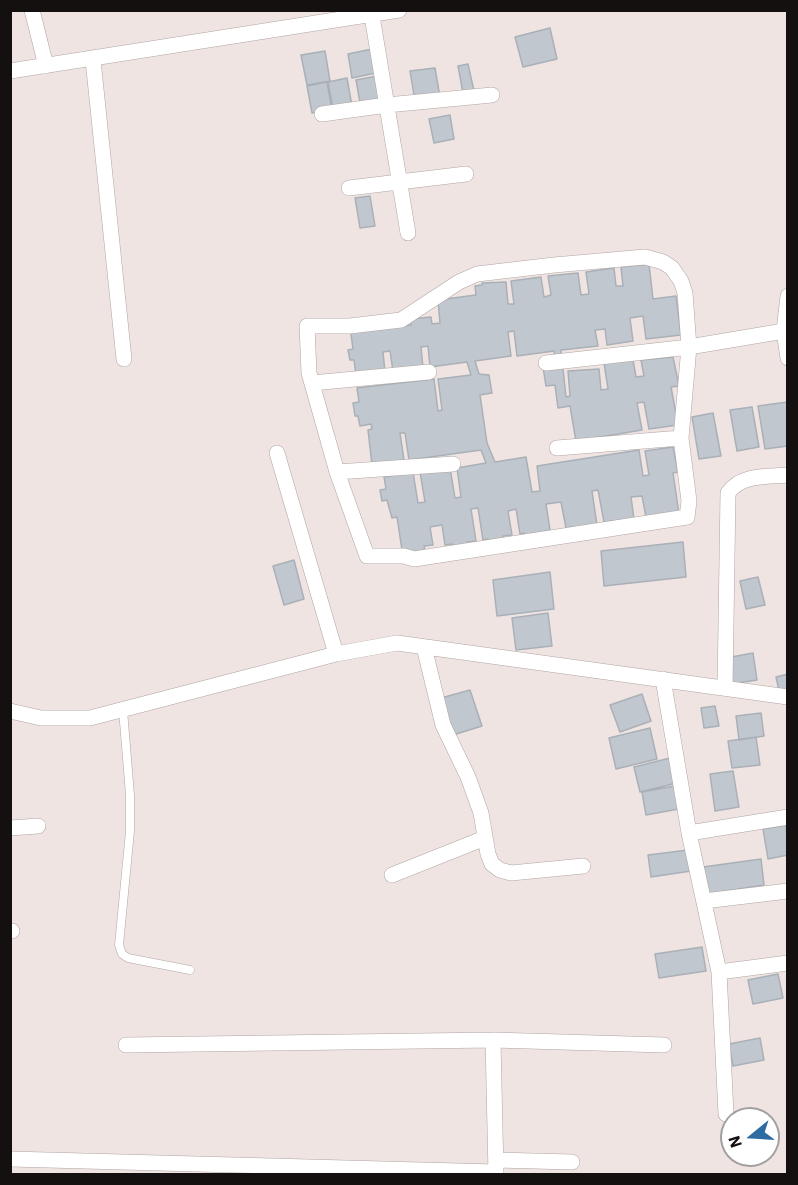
<!DOCTYPE html>
<style>
body{margin:0}
#map{position:relative;width:798px;height:1185px;overflow:hidden;background:#efe4e1;font-family:"IBM Plex Sans",sans-serif}
canvas{display:block}
.frame{position:absolute;inset:0;border:12px solid #13100f;pointer-events:none}
.north{position:absolute;left:720px;top:1107px;width:60px;height:60px;box-sizing:border-box;background:#fff;border:2px solid #a19f9f;border-radius:50%;rotate:252deg;font-size:16px;font-weight:700;line-height:24px;text-align:center;color:#13100f}
.north::after{content:'';display:block;margin:auto;width:21px;height:27px;background:#2d6ca2;clip-path:polygon(50% 0,100% 100%,50% 72%,0 100%)}
</style>
<div id="map">
<canvas width="798" height="1185"></canvas>
<div class="frame"></div>
<div class="north">N</div>
</div>
<script>
const c = document.querySelector('canvas').getContext('2d');
c.lineJoin = 'round';
function paint(path, color) {
  c.fillStyle = color;
  c.fill(path, 'evenodd');
}
function strokePath(path, color, width, dash) {
  c.strokeStyle = color;
  c.lineWidth = width;
  c.lineCap = dash ? 'butt' : 'round';
  c.setLineDash(dash || []);
  c.stroke(path);
}
const building = new Path2D(`
 M 550,28 L 557,59 L 523,67 L 515,37 Z
 M 372,49 L 376,73 L 352,78 L 348,54 Z
 M 325,51 L 330,81 L 307,85 L 301,55 Z
 M 468,64 L 474,91 L 463,93 L 458,66 Z
 M 435,68 L 440,97 L 415,101 L 410,71 Z
 M 377,76 L 382,104 L 361,108 L 356,80 Z
 M 347,78 L 352,106 L 333,109 L 328,82 Z
 M 327,82 L 332,110 L 312,113 L 307,86 Z
 M 450,115 L 454,139 L 434,143 L 429,119 Z
 M 370,196 L 375,226 L 360,228 L 355,198 Z
 M 649,264 L 653,299 L 676,296 L 681,335 L 646,339 L 643,316 L 630,318 L 633,341 L 607,345 L 605,329 L 595,330 L 598,346 L 561,350 L 566,397 L 570,396 L 568,371 L 599,369 L 601,390 L 608,389 L 604,363 L 633,360 L 636,377 L 644,376 L 641,360 L 673,357 L 679,386 L 671,387 L 678,425 L 649,429 L 644,402 L 637,403 L 642,430 L 576,441 L 570,406 L 558,408 L 555,385 L 546,386 L 543,367 L 555,365 L 554,351 L 517,356 L 514,331 L 508,332 L 511,356 L 475,361 L 479,374 L 489,375 L 492,393 L 480,395 L 487,443 L 495,462 L 526,457 L 532,492 L 540,491 L 537,466 L 639,450 L 643,476 L 649,475 L 645,451 L 673,447 L 678,472 L 673,473 L 679,514 L 646,517 L 642,496 L 631,497 L 634,519 L 604,522 L 598,490 L 592,491 L 597,525 L 573,532 L 573,527 L 566,528 L 561,502 L 546,504 L 550,530 L 525,537 L 524,533 L 520,534 L 516,509 L 508,511 L 512,535 L 503,536 L 503,540 L 489,542 L 488,539 L 483,540 L 478,508 L 471,509 L 476,541 L 467,542 L 467,546 L 453,548 L 452,544 L 445,545 L 442,525 L 430,527 L 433,545 L 424,546 L 425,550 L 408,553 L 402,550 L 397,517 L 392,518 L 387,500 L 382,501 L 380,490 L 386,489 L 384,477 L 413,472 L 418,503 L 425,502 L 420,472 L 450,468 L 455,498 L 461,497 L 457,468 L 486,463 L 481,450 L 409,460 L 405,433 L 400,433 L 404,460 L 372,465 L 368,430 L 372,429 L 371,424 L 360,426 L 358,416 L 355,416 L 353,403 L 359,402 L 357,388 L 434,379 L 438,411 L 442,410 L 438,379 L 471,375 L 467,362 L 430,367 L 428,346 L 421,347 L 423,368 L 393,371 L 390,351 L 383,352 L 385,372 L 356,376 L 354,360 L 350,360 L 348,350 L 353,349 L 350,327 L 363,331 L 411,325 L 411,319 L 431,317 L 432,324 L 440,323 L 438,300 L 476,295 L 475,286 L 482,285 L 482,283 L 506,282 L 508,304 L 514,304 L 511,281 L 541,277 L 544,297 L 551,295 L 548,276 L 578,273 L 581,295 L 589,294 L 586,272 L 614,268 L 616,286 L 623,286 L 621,267 Z
 M 787,402 L 788,446 L 765,449 L 758,406 Z
 M 752,407 L 759,447 L 737,451 L 730,410 Z
 M 713,413 L 721,456 L 699,459 L 692,417 Z
 M 683,542 L 686,577 L 604,586 L 601,551 Z
 M 294,560 L 304,599 L 284,605 L 273,566 Z
 M 550,572 L 554,609 L 497,616 L 493,580 Z
 M 758,577 L 765,605 L 746,609 L 740,581 Z
 M 548,613 L 552,646 L 516,650 L 512,618 Z
 M 753,653 L 757,680 L 731,684 L 726,658 Z
 M 788,674 L 788,693 L 780,695 L 776,677 Z
 M 470,690 L 482,726 L 453,735 L 441,698 Z
 M 642,694 L 651,721 L 620,732 L 610,705 Z
 M 715,706 L 719,726 L 704,728 L 701,708 Z
 M 761,713 L 764,736 L 739,740 L 736,716 Z
 M 650,728 L 657,759 L 616,769 L 609,738 Z
 M 756,737 L 760,765 L 732,768 L 728,741 Z
 M 670,758 L 677,783 L 640,792 L 634,767 Z
 M 733,771 L 739,807 L 715,811 L 710,774 Z
 M 680,785 L 684,808 L 646,815 L 642,792 Z
 M 786,825 L 788,855 L 768,859 L 763,829 Z
 M 688,850 L 691,871 L 651,877 L 648,855 Z
 M 761,859 L 764,885 L 707,894 L 703,867 Z
 M 702,947 L 706,971 L 659,978 L 655,954 Z
 M 778,974 L 783,998 L 753,1004 L 748,980 Z
 M 760,1038 L 764,1060 L 733,1066 L 729,1044 Z`);
paint(building, '#c0c7ce');
strokePath(building, '#a9b0b7', 1.5);
const lane = new Path2D(`
 M 123,710 L 130,795 L 130,831 L 119,945 L 122,954 L 128,958 L 190,970`);
const street = new Path2D(`
 M 32,10 L 46,66
 M 371,10 L 408,233
 M 93,60 L 124,359
 M 10,71 L 399,10
 M 322,114 L 387,105 L 492,95
 M 349,188 L 466,174
 M 788,296 L 784,331 L 788,358
 M 546,363 L 689,347 L 681,438 L 689,501 L 687,517 L 414,559 L 404,556 L 367,556 L 337,472 L 309,373 L 307,326 L 350,326 L 401,320 L 459,282 L 477,274 L 554,265 L 645,257 L 663,262 L 672,268 L 681,281 L 685,293 L 689,347 L 784,331
 M 312,383 L 429,372
 M 557,448 L 681,438
 M 277,453 L 336,654
 M 337,472 L 453,464
 M 424,647 L 443,725 L 468,777 L 481,813 L 488,854 L 492,864 L 500,870 L 511,873 L 583,866
 M 663,679 L 689,833 L 719,972 L 726,1114
 M 725,688 L 728,493 C 741,474 766,477 788,475
 M 10,711 L 41,718 L 90,718 L 336,654 L 397,643 L 788,697
 M 10,828 L 38,826
 M 689,833 L 788,817
 M 392,875 L 485,838
 M 704,901 L 788,891
 M 10,931 L 12,931
 M 719,972 L 788,963
 M 493,1040 L 496,1174
 M 126,1045 L 493,1040 L 664,1045
 M 10,1159 L 496,1172
 M 496,1160 L 572,1162`);
strokePath(lane, '#afa5a3', 9);
strokePath(street, '#afa5a3', 16);
strokePath(lane, '#fff', 8);
strokePath(street, '#fff', 15);
</script>
